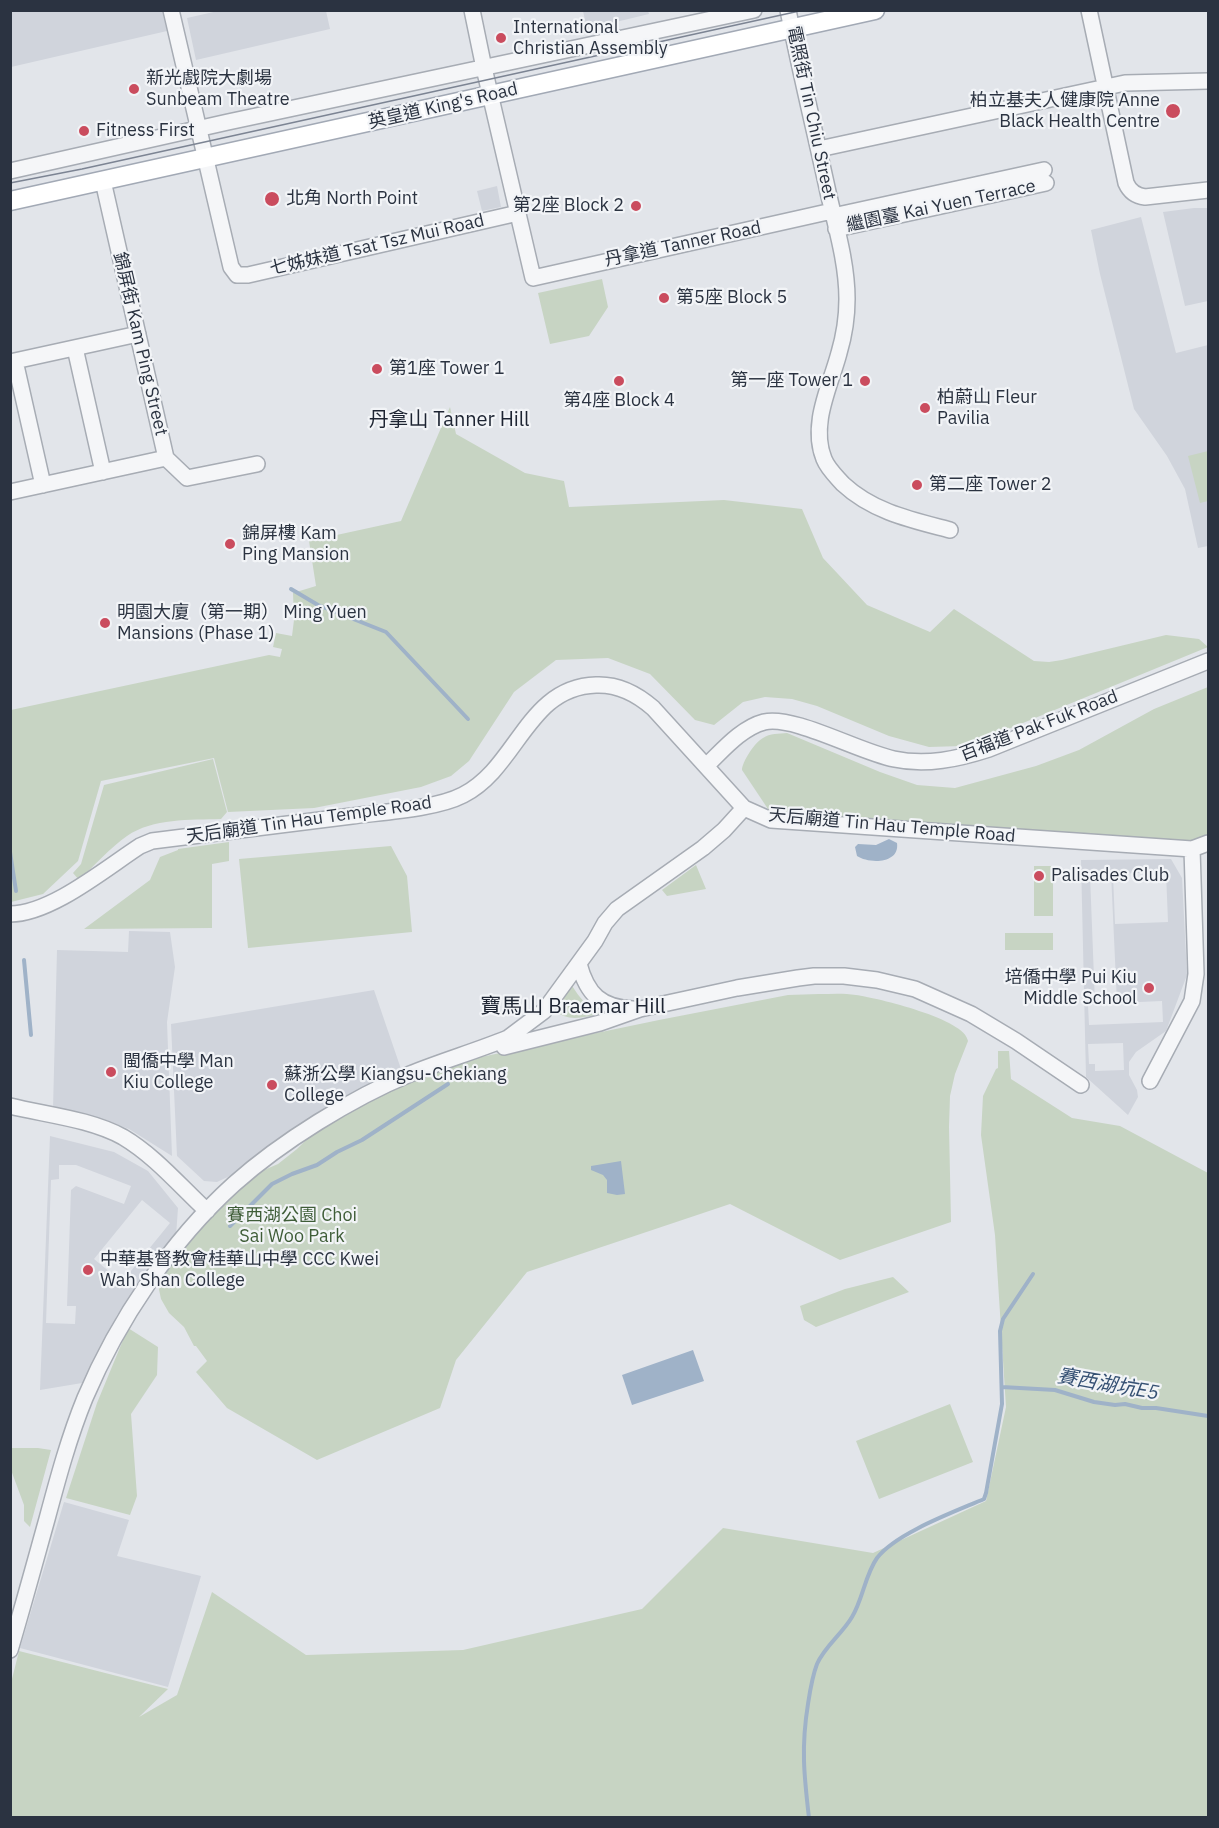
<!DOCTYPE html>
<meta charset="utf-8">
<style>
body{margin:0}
#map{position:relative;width:1219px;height:1828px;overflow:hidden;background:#e2e5ea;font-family:"IBM Plex Sans",sans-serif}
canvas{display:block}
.frame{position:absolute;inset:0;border:12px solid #2b3341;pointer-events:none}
</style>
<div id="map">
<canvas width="1219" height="1828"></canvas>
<div class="frame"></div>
</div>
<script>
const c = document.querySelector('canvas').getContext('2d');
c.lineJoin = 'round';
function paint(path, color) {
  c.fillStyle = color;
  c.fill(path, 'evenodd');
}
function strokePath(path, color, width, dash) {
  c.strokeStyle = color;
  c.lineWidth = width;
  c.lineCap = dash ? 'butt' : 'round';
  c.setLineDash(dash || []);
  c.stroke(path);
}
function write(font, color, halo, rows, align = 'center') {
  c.font = font + ' "IBM Plex Sans","Noto Sans TC",sans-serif';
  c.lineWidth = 4.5;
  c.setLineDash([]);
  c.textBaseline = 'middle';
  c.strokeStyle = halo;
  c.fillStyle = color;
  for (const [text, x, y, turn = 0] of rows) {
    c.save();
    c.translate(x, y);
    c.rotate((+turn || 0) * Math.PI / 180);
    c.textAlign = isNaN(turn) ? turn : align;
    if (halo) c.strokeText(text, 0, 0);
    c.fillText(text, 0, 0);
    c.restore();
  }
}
paint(new Path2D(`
 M 10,11 L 162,11 L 167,31 L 11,67 Z
 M 218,11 L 326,11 L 330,29 L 196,60 L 187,18 Z
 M 583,11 L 648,11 L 649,14 L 587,29 Z
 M 497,186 L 501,207 L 482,211 L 477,191 Z
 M 1194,208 L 1208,208 L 1208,301 L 1185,306 L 1163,212 Z
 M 1141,217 L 1176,353 L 1208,345 L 1208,546 L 1198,548 L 1185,489 L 1167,456 L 1134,409 L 1100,274 L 1091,230 Z
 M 1171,859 L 1182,878 L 1187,975 L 1166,1031 L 1136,1052 L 1129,1062 L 1129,1075 L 1137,1090 L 1138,1097 L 1128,1115 L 1086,1077 L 1081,860 ZM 1166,872 L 1168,922 L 1115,924 L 1113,874 ZM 1111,873 L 1117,1003 L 1162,1001 L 1163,1022 L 1089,1025 L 1088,1005 L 1095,1004 L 1090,875 ZM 1088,1044 L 1123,1043 L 1124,1070 L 1095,1071 L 1095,1064 L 1089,1064 Z
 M 129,931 L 170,932 L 175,967 L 167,1022 L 172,1156 L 129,1129 L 105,1120 L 53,1109 L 57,950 L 128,952 Z
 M 374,990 L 401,1069 L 330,1107 L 271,1145 L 238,1172 L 217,1182 L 204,1181 L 177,1156 L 171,1024 Z
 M 50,1136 L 114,1152 L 148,1171 L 178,1208 L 176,1236 L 117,1315 L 88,1382 L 40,1390 ZM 59,1165 L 76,1165 L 131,1186 L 124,1204 L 76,1186 L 71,1190 L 67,1306 L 76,1306 L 75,1324 L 46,1323 L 51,1180 L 59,1179 ZM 142,1200 L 170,1223 L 122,1282 L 94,1259 Z
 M 64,1502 L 129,1520 L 117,1556 L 201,1576 L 168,1687 L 20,1648 Z`), '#d0d4dc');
paint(new Path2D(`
 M 602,279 L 608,307 L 589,336 L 550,344 L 538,293 Z
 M 450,407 L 456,434 L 525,473 L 564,481 L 569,507 L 724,500 L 802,509 L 823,558 L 867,605 L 930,632 L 954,609 L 1034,661 L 1049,662 L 1062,660 L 1166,635 L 1199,639 L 1208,647 L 984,739 L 962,746 L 929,747 L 889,736 L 817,706 L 792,699 L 765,697 L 743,702 L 714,725 L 695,720 L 650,674 L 608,658 L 556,660 L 514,692 L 469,761 L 451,776 L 421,787 L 314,808 L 228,812 L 214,758 L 101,781 L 78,861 L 43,894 L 11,902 L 11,710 L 269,655 L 280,657 L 282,649 L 273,647 L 276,633 L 292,636 L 294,620 L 293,593 L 316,586 L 309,541 L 401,521 Z
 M 1208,451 L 1208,501 L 1200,503 L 1188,456 Z
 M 1208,687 L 1208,835 L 1190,841 L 926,826 L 770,812 L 742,770 C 742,762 755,742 763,738 C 770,733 779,734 787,733 L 880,772 L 917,785 L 955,788 L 1036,766 L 1079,750 L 1154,709 Z
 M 213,759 L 227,812 L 221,819 C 190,820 153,818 127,836 C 111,847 93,867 79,880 L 73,873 L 81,864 L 104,785 Z
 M 229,842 L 229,861 L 212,864 L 212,928 L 84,929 L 150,880 L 160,857 L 178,850 L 178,849 Z
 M 391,846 L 407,876 L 412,932 L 248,948 L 239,859 Z
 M 696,865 L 706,889 L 667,896 L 662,890 Z
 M 1034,866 L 1053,866 L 1053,916 L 1034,916 Z
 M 1005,933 L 1053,933 L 1053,950 L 1005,950 Z
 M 571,984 C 580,999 587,1006 601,1014 C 582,1017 568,1023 553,1009 Z
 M 819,994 C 831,994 844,993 856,995 C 877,998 966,1019 968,1041 L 955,1074 L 950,1096 L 949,1127 L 951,1222 L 840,1260 L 730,1204 L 527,1272 L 456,1360 L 440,1408 L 317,1460 L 227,1408 L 196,1372 L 207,1361 L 196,1346 L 194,1346 L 184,1327 L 169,1313 L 161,1299 L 157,1280 L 185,1244 L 235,1192 L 257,1173 L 278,1164 L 297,1149 L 318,1128 L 408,1082 L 452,1066 L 481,1057 L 659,1020 L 788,995 Z
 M 998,1051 L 1009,1051 L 1011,1079 L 1072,1118 L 1120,1126 L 1208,1173 L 1208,1817 L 11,1817 L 11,1683 L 19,1651 L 168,1689 L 139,1717 L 177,1695 L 212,1592 L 306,1655 L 463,1650 L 642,1609 L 723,1528 L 873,1553 L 986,1501 L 1006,1407 L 995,1235 L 981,1135 L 983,1096 L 996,1069 L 998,1068 Z
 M 893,1277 L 909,1292 L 816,1327 L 804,1320 L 800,1306 L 845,1289 Z
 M 128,1328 L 158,1347 L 157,1375 L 131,1414 L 137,1496 L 130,1515 L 66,1498 L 97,1403 Z
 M 950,1404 L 973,1462 L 879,1499 L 856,1441 Z
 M 11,1448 L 38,1448 L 51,1450 L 30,1527 L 24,1521 L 24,1505 L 11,1470 Z`), '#c7d4c3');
paint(new Path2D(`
 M 889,839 L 897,843 C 900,864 869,864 857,856 L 855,847 L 858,844 L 876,845 Z
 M 621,1161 L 625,1194 L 617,1195 L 607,1193 L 607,1180 L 603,1175 L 591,1170 L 591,1166 Z
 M 693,1350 L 704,1381 L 632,1405 L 622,1375 Z`), '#9fb2c8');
strokePath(new Path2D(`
 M 291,589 L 318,605 L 386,632 L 468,719
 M 10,852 L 16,891
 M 24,960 L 31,1035
 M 230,1226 L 272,1184 L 292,1174 L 317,1165 L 337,1152 L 362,1140 L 448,1084
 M 1002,1387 L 1055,1390 L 1094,1402 L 1115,1405 L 1125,1404 L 1142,1408 L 1156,1408 L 1208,1416
 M 809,1818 C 804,1775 801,1747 808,1704 C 810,1691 812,1677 817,1664 C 825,1646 842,1634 852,1617 C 863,1599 865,1575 877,1558 C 896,1533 954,1512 984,1499 L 986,1493 L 1002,1404 L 1000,1331 L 1003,1319 L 1033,1274`), '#9fb2c8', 4);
const minor = new Path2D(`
 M 171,10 L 231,267 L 237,275 L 248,275 L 518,213
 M 472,10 L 484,68 L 533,278 L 832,211
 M 788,10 C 800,71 815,132 828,192 C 836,227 847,263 847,299 C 847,318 844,336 839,353 C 830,387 810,424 824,459 C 828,469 836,476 843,484 C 873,512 912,520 950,530
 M 1089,10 L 1126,183 C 1130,192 1136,196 1145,197 L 1208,190
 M 819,149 L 1125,83 L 1208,81
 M 10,171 L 228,122 L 754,10
 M 103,181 L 166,458
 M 833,216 L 1044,170
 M 836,229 L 1046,183
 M 75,348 L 103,472
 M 15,361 L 43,485
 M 10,362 L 138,334
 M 166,458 L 187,478 L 257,464
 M 10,492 L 166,458
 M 706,766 C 722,751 741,728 764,722 C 794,715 859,752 894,759 C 926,766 958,759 989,749 L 1208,661
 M 10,914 C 51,914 106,868 140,846 L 152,841 C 219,833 285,824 352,816 C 383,812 436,809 463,795 C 518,767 527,687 596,685 C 618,684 637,694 653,708 L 744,808 L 771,820 L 1192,849 L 1208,843
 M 579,964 C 587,994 601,1008 633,1009
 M 504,1047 L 600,1023 L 640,1009 L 737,988 L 798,978 L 814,976 L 844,976 L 877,980 L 915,989 L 971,1014 L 1016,1041 L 1081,1085
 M 1150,1081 L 1192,1001 L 1196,974 L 1192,849
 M 10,1106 C 47,1115 90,1119 123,1137 C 155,1156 180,1186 207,1211
 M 10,1650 C 23,1606 35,1562 47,1519 C 58,1478 69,1437 85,1398 C 118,1320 171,1241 234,1184 C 281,1142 352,1098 410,1074 C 442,1061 476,1051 508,1038 L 544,1011 L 595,941 L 605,923 L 617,909 L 703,848 L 724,830 L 744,808`);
const major = new Path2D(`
 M 10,201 L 875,10`);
strokePath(minor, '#a7acb4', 18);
strokePath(major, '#a2a9b5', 21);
strokePath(minor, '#f5f6f8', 15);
strokePath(major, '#fff', 18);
strokePath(new Path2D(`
 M 10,183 L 82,169 L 804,10`), '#7c8493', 1.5);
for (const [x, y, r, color] of [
 [501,38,6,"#ca4c5e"],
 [134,89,6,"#ca4c5e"],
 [1173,111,8,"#ca4c5e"],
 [84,131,6,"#ca4c5e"],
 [272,199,8,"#ca4c5e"],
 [636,206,6,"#ca4c5e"],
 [664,298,6,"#ca4c5e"],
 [377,369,6,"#ca4c5e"],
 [619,381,6,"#ca4c5e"],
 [865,381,6,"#ca4c5e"],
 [925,408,6,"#ca4c5e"],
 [917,485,6,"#ca4c5e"],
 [230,544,6,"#ca4c5e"],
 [105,623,6,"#ca4c5e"],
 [1039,876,6,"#ca4c5e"],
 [1149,988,6,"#ca4c5e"],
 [111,1072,6,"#ca4c5e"],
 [272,1085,6,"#ca4c5e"],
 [88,1270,6,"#ca4c5e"]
]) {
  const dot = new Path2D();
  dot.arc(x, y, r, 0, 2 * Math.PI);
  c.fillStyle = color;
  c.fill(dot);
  strokePath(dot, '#f2f4f7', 2);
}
write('18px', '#2b3341', '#f2f4f7', [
 ["International",513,28],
 ["Christian Assembly",513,49],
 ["新光戲院大劇場",146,79],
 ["Sunbeam Theatre",146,100],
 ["柏立基夫人健康院 Anne",1160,101,"right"],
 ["Black Health Centre",1160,122,"right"],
 ["Fitness First",96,131],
 ["北角 North Point",286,199],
 ["第2座 Block 2",624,206,"right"],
 ["第5座 Block 5",676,298],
 ["第1座 Tower 1",389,369],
 ["第一座 Tower 1",853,381,"right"],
 ["柏蔚山 Fleur",937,398],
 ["Pavilia",937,419],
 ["第4座 Block 4",619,401,"center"],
 ["第二座 Tower 2",929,485],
 ["錦屏樓 Kam",242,534],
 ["Ping Mansion",242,555],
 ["明園大廈（第一期） Ming Yuen",117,613],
 ["Mansions (Phase 1)",117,634],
 ["Palisades Club",1051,876],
 ["培僑中學 Pui Kiu",1137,978,"right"],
 ["Middle School",1137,999,"right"],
 ["閩僑中學 Man",123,1062],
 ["Kiu College",123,1083],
 ["蘇浙公學 Kiangsu-Chekiang",284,1075],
 ["College",284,1096],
 ["中華基督教會桂華山中學 CCC Kwei",100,1260],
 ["Wah Shan College",100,1281]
], 'left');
write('18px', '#2b3341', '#f2f4f7', [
 ["英皇道 King's Road",443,106,-13],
 ["電照街 Tin Chiu Street",811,113,78],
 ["繼園臺 Kai Yuen Terrace",941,206,-12],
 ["丹拿道 Tanner Road",683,244,-12],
 ["七姊妹道 Tsat Tsz Mui Road",377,245,-13],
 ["錦屏街 Kam Ping Street",140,344,77],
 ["百福道 Pak Fuk Road",1039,726,-21],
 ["天后廟道 Tin Hau Temple Road",309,820,-8],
 ["天后廟道 Tin Hau Temple Road",892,826,5]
]);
write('18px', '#3f5d38', '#f2f4f7', [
 ["賽西湖公園 Choi",292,1216],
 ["Sai Woo Park",292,1237]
]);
write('20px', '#1d2432', '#f2f4f7', [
 ["丹拿山 Tanner Hill",449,420]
]);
write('italic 20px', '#365174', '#f2f4f7', [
 ["賽西湖坑E5",1108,1385,10]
]);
write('21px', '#1d2432', '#f2f4f7', [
 ["寶馬山 Braemar Hill",573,1007]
]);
</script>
